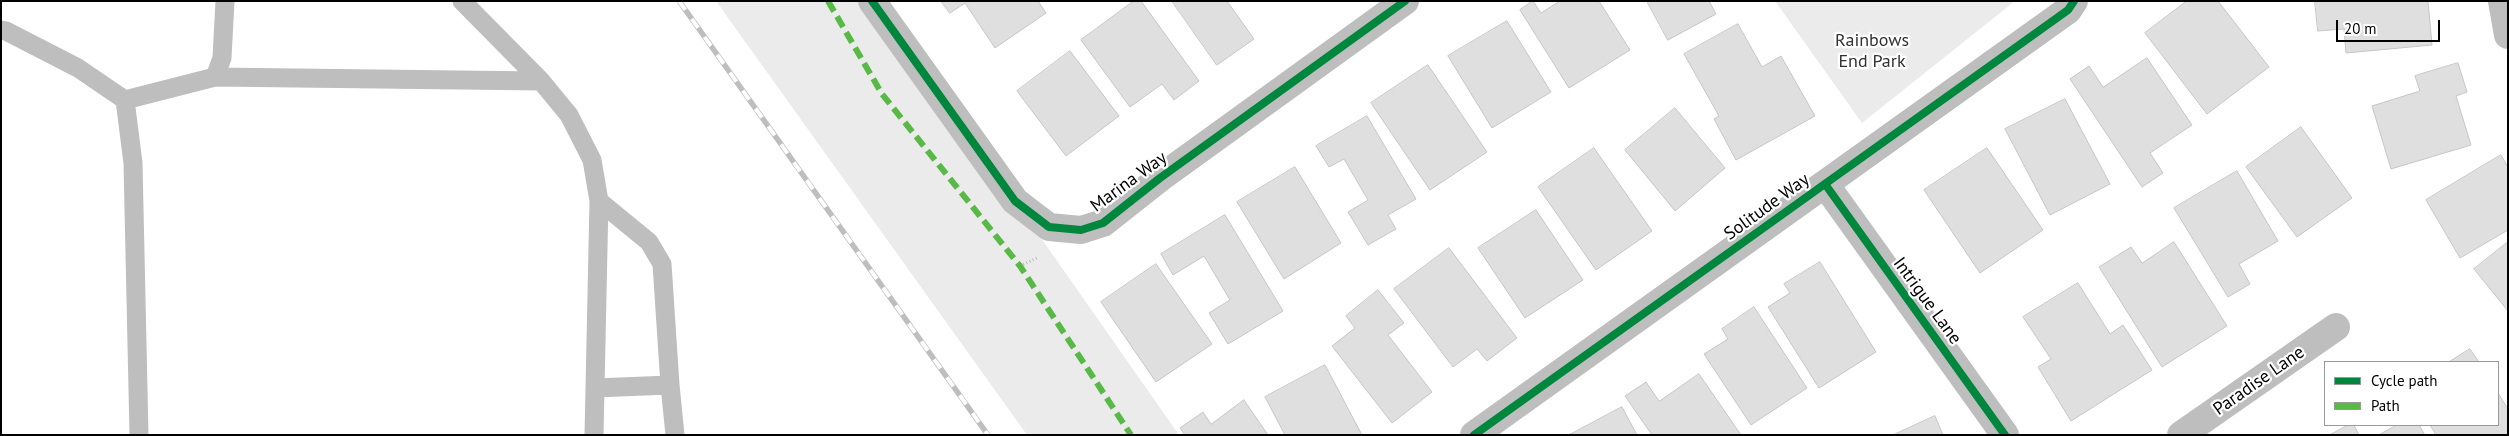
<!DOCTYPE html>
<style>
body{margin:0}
#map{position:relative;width:2509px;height:436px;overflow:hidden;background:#fff;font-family:"PT Sans",sans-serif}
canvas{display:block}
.frame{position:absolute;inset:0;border:2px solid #000;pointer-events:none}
.legend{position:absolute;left:2324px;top:361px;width:175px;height:65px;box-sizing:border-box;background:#fff;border:1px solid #999;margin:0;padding:6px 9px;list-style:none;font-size:15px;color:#000}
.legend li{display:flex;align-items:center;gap:10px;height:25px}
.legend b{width:25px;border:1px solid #999}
.scale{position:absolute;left:2336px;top:20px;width:104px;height:22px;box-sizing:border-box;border:2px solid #000;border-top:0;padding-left:6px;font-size:15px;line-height:18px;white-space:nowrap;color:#000;-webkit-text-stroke:4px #fff;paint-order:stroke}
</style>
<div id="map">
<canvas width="2509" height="436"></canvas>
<div class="frame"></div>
<ul class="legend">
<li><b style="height:6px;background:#00873e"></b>Cycle path</li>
<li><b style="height:6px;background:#58b947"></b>Path</li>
</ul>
<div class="scale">20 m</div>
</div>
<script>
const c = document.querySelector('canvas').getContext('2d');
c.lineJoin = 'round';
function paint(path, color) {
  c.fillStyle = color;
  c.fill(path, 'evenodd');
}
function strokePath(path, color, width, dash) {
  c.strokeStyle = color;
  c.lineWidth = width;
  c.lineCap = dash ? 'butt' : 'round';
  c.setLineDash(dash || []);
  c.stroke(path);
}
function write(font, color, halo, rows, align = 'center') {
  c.font = font + ' "PT Sans",sans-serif';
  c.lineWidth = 4.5;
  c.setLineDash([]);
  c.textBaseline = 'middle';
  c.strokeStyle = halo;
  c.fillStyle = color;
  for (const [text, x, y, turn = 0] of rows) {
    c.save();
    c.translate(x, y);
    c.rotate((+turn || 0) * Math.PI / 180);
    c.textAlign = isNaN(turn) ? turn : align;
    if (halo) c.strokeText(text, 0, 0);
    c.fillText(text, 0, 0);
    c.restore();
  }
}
paint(new Path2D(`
 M 716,1 L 875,1 L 1179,435 L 1027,435 Z
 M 1775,1 L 2015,1 L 1862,123 Z`), '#ebebeb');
const building = new Path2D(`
 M 941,1 L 1038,1 L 1046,13 L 995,48 L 965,3 L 950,13 Z
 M 1134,1 L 1141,1 L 1199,81 L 1174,100 L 1162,84 L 1130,107 L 1081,40 Z
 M 1172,1 L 1227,1 L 1254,39 L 1217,65 Z
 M 1533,1 L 1541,13 L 1560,1 L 1599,1 L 1630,50 L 1569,88 L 1520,10 Z
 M 1647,1 L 1709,1 L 1716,14 L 1668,40 Z
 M 2187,1 L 2218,1 L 2269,67 L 2207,114 L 2145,33 Z
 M 2315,1 L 2428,1 L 2432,45 L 2346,53 L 2344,29 L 2318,31 Z
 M 1507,21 L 1551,92 L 1492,128 L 1448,56 Z
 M 1738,24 L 1762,67 L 1781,56 L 1815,116 L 1736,160 L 1714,119 L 1719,116 L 1684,54 Z
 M 1070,51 L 1119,116 L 1066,156 L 1017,91 Z
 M 2147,58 L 2192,125 L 2150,153 L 2163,173 L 2142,187 L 2070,79 L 2089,66 L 2103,87 Z
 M 2458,63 L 2467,92 L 2456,96 L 2471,145 L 2391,169 L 2372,106 L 2420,91 L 2415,76 Z
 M 1428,65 L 1487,152 L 1430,190 L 1371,103 Z
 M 2065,99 L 2110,184 L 2050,215 L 2005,129 Z
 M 1675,108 L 1725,168 L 1675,211 L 1625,150 Z
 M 1367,116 L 1416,199 L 1388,215 L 1396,229 L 1368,245 L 1348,212 L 1368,200 L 1344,159 L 1329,167 L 1316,146 Z
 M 2301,127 L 2352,198 L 2297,237 L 2246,167 Z
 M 1594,148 L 1652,231 L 1596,270 L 1538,187 Z
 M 1987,148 L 2043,230 L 1980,273 L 1924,190 Z
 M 2501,155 L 2508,167 L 2508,230 L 2460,258 L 2426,200 Z
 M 1295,167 L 1341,243 L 1284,279 L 1237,202 Z
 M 2237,171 L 2278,241 L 2239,264 L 2250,284 L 2228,297 L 2174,208 Z
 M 1536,210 L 1583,280 L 1525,318 L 1478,248 Z
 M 1225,215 L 1283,311 L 1228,344 L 1209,313 L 1230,300 L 1204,256 L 1173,275 L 1161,254 Z
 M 2174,242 L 2227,326 L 2162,367 L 2099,267 L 2131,247 L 2142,263 Z
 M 2508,242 L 2508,311 L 2474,269 Z
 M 1449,248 L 1517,338 L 1487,361 L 1477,349 L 1453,367 L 1394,289 Z
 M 1820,262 L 1876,352 L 1819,388 L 1768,307 L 1790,293 L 1784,284 Z
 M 1156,264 L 1212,344 L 1156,382 L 1101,302 Z
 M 2078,283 L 2110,334 L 2123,325 L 2152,370 L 2071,421 L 2038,367 L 2051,359 L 2023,317 Z
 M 1378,290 L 1404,323 L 1388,335 L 1432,392 L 1392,423 L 1332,346 L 1355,328 L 1346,316 Z
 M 1754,307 L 1807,388 L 1751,425 L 1704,354 L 1728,339 L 1722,329 Z
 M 2470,349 L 2479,362 L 2449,362 Z
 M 1325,365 L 1362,435 L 1285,435 L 1265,397 Z
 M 1699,374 L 1741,435 L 1652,435 L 1625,396 L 1646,382 L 1659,401 Z
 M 2498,393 L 2508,409 L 2508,435 L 2436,435 L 2430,425 L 2498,425 Z
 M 1244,400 L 1268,435 L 1185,435 L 1180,428 L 1203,412 L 1211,424 Z
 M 1622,407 L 1637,435 L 1569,435 Z
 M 1935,416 L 1943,435 L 1893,435 Z
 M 2348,425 L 2354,425 L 2359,435 L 2330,435 Z
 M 2397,425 L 2419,425 L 2425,435 L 2379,435 Z`);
paint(building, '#dfdfdf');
strokePath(building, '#c6c6c6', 1);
strokePath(new Path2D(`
 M 1020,266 L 1039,257`), '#b9b9b9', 3, [1, 2.5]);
strokePath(new Path2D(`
 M 462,1 L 541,81 L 569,115 L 592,160 L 599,201 L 594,435
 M 1,30 L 6,31 L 78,68 L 125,100 L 133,163 L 139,435
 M 215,77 L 541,81
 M 125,100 L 215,77 L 222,58 L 225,1
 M 670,385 L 675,435
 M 595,388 L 670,385 L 662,264 L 649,242 L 599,201`), '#bebebe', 19);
strokePath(new Path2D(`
 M 872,1 L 1015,201 L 1049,227 L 1081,230 L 1103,223 L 1160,178 L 1405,1
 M 2502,1 L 2508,35
 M 1825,184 L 2005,435
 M 1474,435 L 2068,10 L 2074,1
 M 2181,435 L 2336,327`), '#bebebe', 28);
const rail = new Path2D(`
 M 679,1 L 988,435`);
strokePath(rail, '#bebebe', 5.5);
strokePath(rail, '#fff', 4, [11]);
strokePath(new Path2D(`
 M 828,1 L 882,94 L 1020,266 L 1131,435`), '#58b947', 6, [12, 6]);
strokePath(new Path2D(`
 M 872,1 L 1015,201 L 1049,227 L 1081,230 L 1103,223 L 1160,178 L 1405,1
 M 1825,184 L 2005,435
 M 1474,435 L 2068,10 L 2074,1`), '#00873e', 8);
write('18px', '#323232', '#fff', [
 ["Rainbows",1872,41],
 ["End Park",1872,62]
]);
write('18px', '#000', '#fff', [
 ["Marina Way",1129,182,-36],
 ["Solitude Way",1767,207,-36],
 ["Intrigue Lane",1927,301,54],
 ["Paradise Lane",2259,381,-35]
]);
</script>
